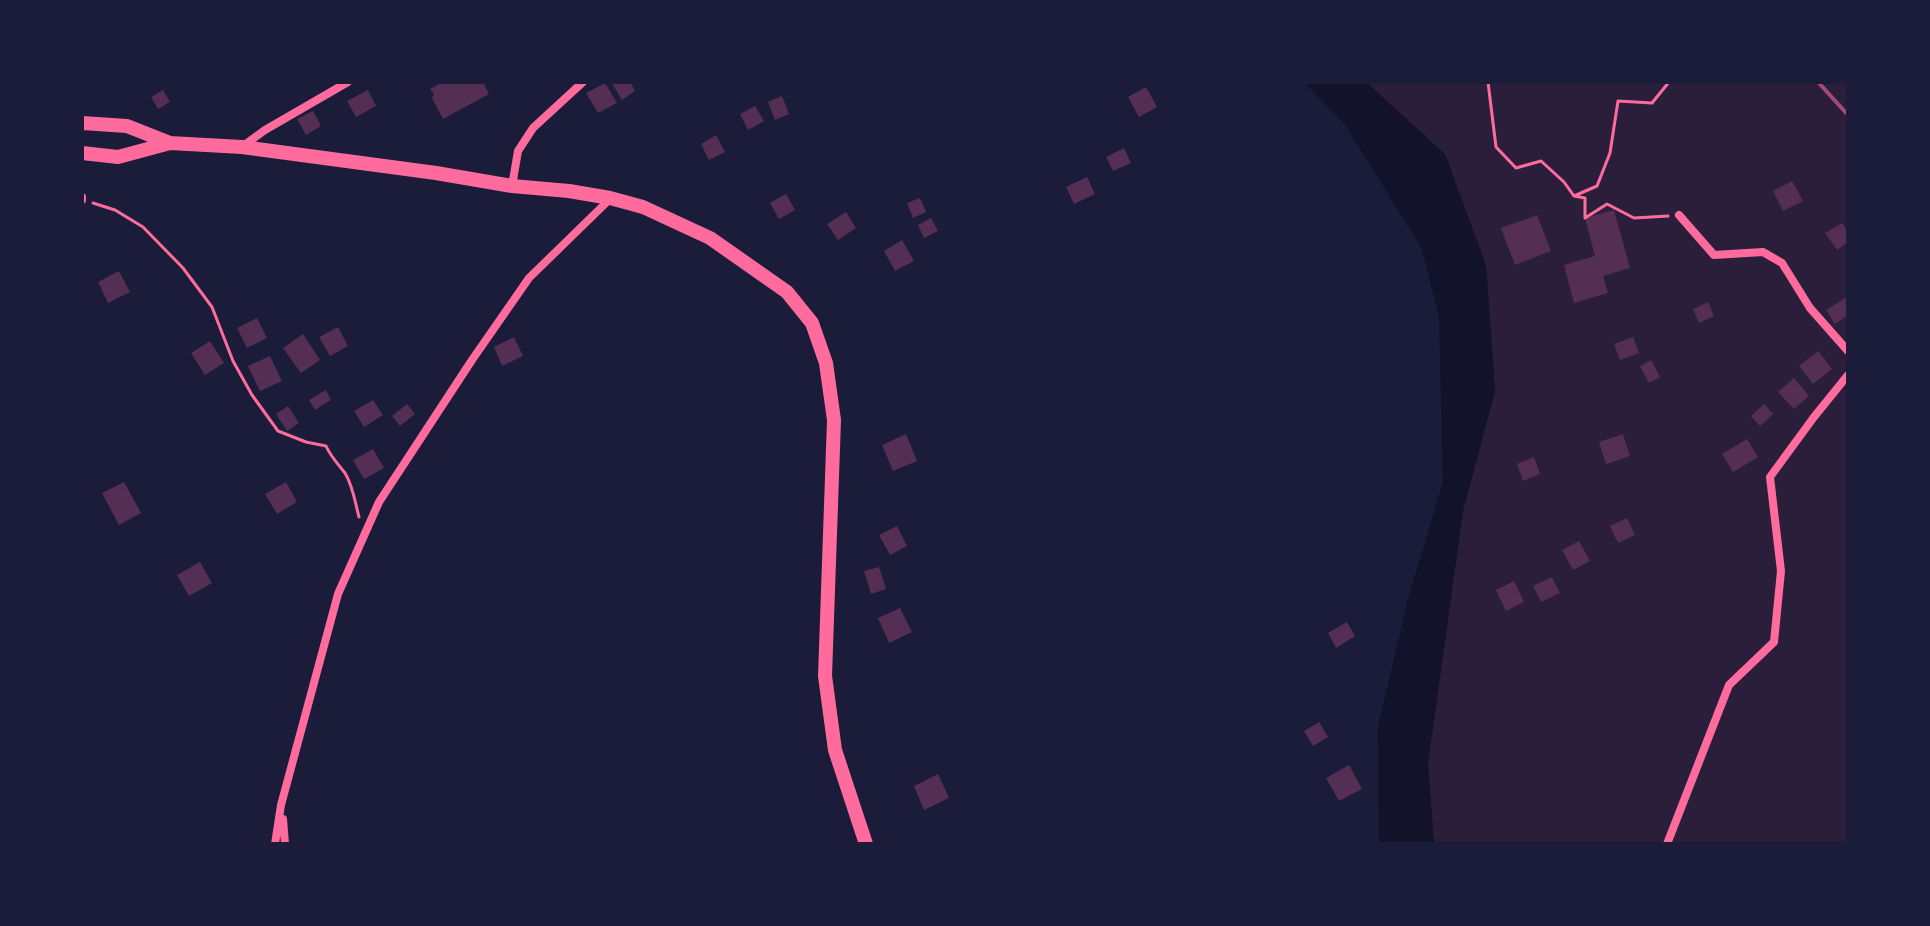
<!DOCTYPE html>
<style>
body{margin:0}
#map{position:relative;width:1930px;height:926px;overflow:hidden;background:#1b1b3a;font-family:"Fira Sans",sans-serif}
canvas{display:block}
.frame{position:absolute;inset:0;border:84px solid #1b1b3a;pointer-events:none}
</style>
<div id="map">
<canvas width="1930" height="926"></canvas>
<div class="frame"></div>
</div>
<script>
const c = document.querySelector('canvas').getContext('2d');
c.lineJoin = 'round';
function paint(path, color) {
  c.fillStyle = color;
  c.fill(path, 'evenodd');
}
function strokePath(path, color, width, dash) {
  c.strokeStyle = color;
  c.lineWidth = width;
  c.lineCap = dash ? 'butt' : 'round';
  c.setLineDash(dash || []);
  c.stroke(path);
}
paint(new Path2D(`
 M 1366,82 L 1848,82 L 1848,844 L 1434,844 L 1428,763 L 1463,511 L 1495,391 L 1486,266 L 1445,155 Z`), '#2a1e3b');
paint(new Path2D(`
 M 1304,82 L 1366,82 L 1445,154 L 1486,265 L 1495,391 L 1463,511 L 1428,763 L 1434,844 L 1379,844 L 1378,727 L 1408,599 L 1443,482 L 1439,317 L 1422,249 L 1346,126 Z`), '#12122b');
paint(new Path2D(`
 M 443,82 L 483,82 L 489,94 L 443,119 L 432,98 L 434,94 L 430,89 Z
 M 611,82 L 630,82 L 635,91 L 622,100 Z
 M 605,83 L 617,103 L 598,113 L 586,93 Z
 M 1146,87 L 1157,107 L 1139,117 L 1128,97 Z
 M 163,90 L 170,102 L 158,109 L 151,97 Z
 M 368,90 L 376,106 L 356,117 L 347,101 Z
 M 782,96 L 789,114 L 775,120 L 768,102 Z
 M 755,106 L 764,121 L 748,130 L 740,114 Z
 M 313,111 L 321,126 L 306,135 L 297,119 Z
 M 716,135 L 725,152 L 709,160 L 701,144 Z
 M 1124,148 L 1131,163 L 1113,171 L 1106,157 Z
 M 1087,177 L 1095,194 L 1074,204 L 1066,187 Z
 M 1792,181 L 1803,201 L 1783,211 L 1773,191 Z
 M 786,194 L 795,210 L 779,219 L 770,203 Z
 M 920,198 L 926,212 L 913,218 L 907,203 Z
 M 1614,210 L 1630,268 L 1603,276 L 1608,293 L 1574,303 L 1564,265 L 1595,256 L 1585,218 Z
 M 846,212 L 856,228 L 838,240 L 827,224 Z
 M 1537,215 L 1551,251 L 1515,265 L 1501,228 Z
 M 931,218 L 938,231 L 924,238 L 918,225 Z
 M 1842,223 L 1848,232 L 1848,242 L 1837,250 L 1825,233 Z
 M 902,240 L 914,261 L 895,271 L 884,251 Z
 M 119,271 L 130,292 L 108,303 L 98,282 Z
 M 1845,298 L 1848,303 L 1848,315 L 1835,324 L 1826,310 Z
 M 1708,302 L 1714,316 L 1699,323 L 1693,309 Z
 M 257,318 L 267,338 L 247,348 L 237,328 Z
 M 338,327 L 348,346 L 330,356 L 319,337 Z
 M 303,334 L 320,360 L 301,373 L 283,348 Z
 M 514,337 L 523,356 L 502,366 L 494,347 Z
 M 1633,337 L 1639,353 L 1620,360 L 1614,344 Z
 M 210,341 L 224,363 L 205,375 L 191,353 Z
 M 1818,351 L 1832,369 L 1813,384 L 1799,366 Z
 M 270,356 L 282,381 L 260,391 L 248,366 Z
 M 1651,360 L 1660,377 L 1649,383 L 1640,366 Z
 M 1794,378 L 1809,396 L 1794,409 L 1778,392 Z
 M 326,390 L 331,400 L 315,410 L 309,400 Z
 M 373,400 L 383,415 L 364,427 L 354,411 Z
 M 407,404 L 415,414 L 400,426 L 392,416 Z
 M 1764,404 L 1773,414 L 1760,426 L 1751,416 Z
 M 288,406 L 299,423 L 287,431 L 276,414 Z
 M 906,434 L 917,461 L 893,471 L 882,445 Z
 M 1623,434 L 1630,456 L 1606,464 L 1599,442 Z
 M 1747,439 L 1758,457 L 1733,472 L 1722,454 Z
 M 373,449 L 384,468 L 364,479 L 353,460 Z
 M 1534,457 L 1540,474 L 1523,481 L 1517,464 Z
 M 124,482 L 141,513 L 119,525 L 102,493 Z
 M 286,482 L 297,502 L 277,514 L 265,494 Z
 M 1627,518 L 1635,535 L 1618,543 L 1610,526 Z
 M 897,526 L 907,546 L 890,555 L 879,535 Z
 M 1579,541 L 1590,561 L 1573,570 L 1562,550 Z
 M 200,562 L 212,583 L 189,596 L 177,575 Z
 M 879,567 L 886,589 L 871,594 L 864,571 Z
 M 1552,577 L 1560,593 L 1541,602 L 1533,586 Z
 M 1514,581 L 1524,602 L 1506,611 L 1496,590 Z
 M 900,608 L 912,632 L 889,643 L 878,618 Z
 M 1347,622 L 1355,636 L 1336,648 L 1328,633 Z
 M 1319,722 L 1328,737 L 1313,746 L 1304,731 Z
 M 1349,765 L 1362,789 L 1339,801 L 1326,778 Z
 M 938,774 L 949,798 L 924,810 L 914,786 Z`), '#542f53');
strokePath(new Path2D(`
 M 1488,82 L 1496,147 L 1516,168 L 1541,161 L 1564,182 L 1574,196 L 1585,198 L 1585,218 L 1607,204 L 1634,218 L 1668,216
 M 1574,196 L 1597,186 L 1610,153 L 1618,101 L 1652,103 L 1669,82
 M 93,203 L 115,210 L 143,227 L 183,268 L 212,307 L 233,361 L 252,395 L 278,431 L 306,442 L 326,446 C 331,457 338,464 345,473 C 353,486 355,502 359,517`), '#ff6b9d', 3);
strokePath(new Path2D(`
 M 243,146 L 265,130 L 348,82
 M 512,186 L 518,151 L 533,128 L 583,82
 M 82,197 L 82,200
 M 1679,215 L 1714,255 L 1763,252 L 1782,263 L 1810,308 L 1848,351
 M 283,819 L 285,844
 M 275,844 L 281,805 L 338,594 L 379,502 L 472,360 L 529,278 L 610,199
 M 1667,844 L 1729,685 L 1774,642 L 1781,571 L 1770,477 L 1814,417 L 1848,375`), '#ff6b9d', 8);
strokePath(new Path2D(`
 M 82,123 L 127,126 L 170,143
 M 82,153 L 118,157 L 170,143 L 242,147 L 436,173 L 512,186 L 569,191 L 610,198 L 643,207 L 710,238 L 787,292 L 812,323 L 826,363 L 834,420 L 825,676 L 835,750 L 866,844`), '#ff6b9d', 14);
strokePath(new Path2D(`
 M 1818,82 L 1848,115`), '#a44b75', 4);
</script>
